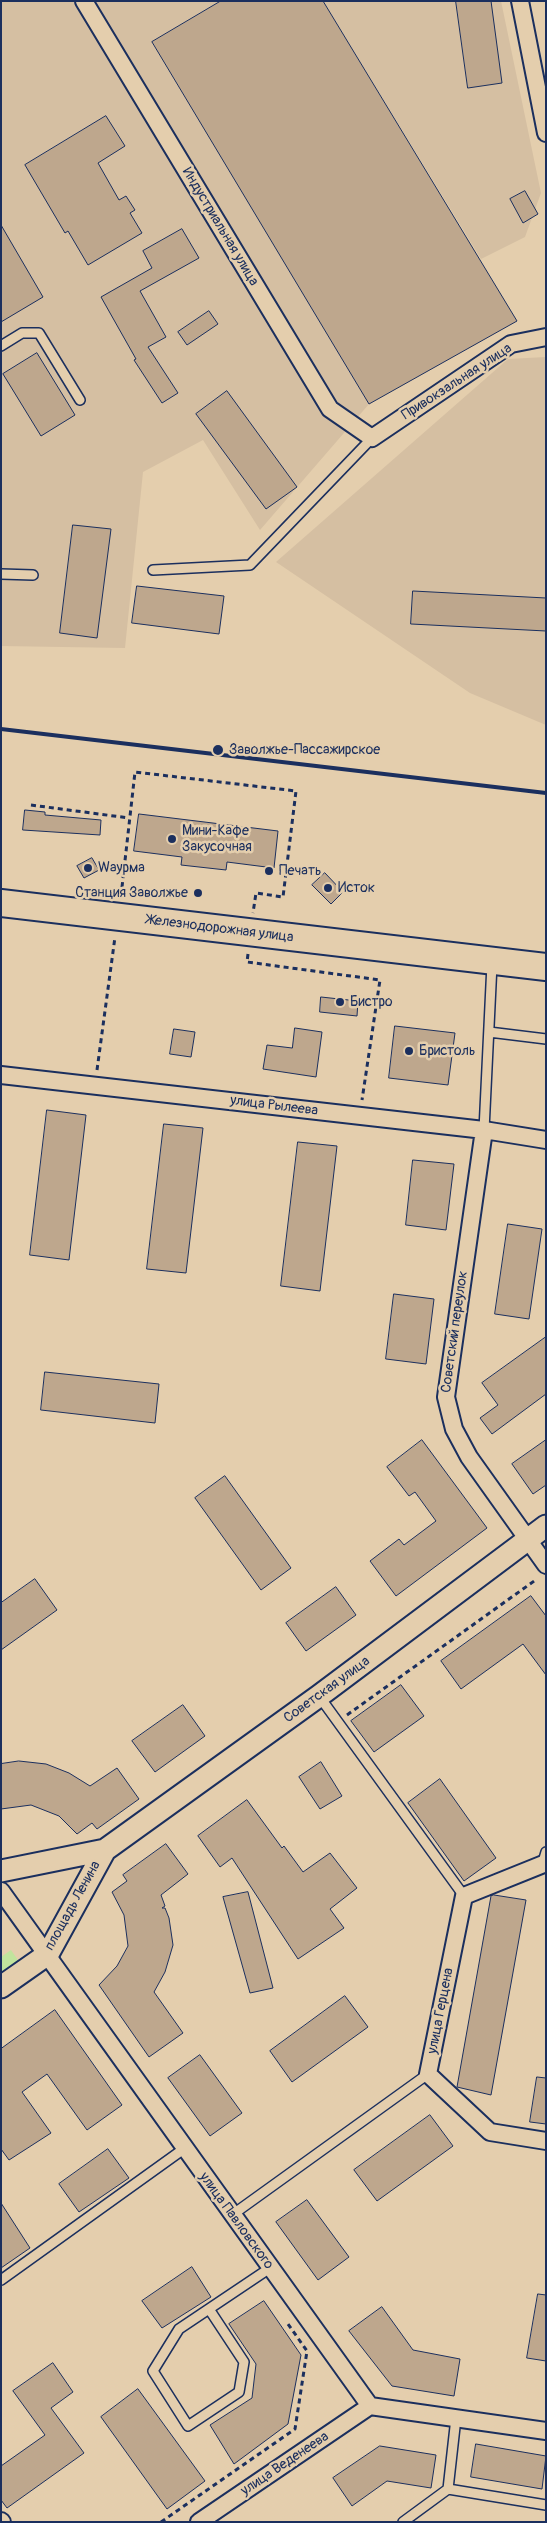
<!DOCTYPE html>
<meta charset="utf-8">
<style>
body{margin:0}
#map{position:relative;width:547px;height:2523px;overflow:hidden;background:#e4cead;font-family:Pangolin,sans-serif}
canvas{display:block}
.frame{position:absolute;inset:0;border:2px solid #1b2f5e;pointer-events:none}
</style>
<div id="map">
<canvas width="547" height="2523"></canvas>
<div class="frame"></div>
</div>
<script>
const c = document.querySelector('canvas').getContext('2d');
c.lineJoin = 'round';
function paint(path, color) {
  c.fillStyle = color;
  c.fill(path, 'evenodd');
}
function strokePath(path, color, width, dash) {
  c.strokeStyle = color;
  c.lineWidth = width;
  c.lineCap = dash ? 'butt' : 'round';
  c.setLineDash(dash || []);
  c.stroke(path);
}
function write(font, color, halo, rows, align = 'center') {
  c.font = font + ' Pangolin,sans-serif';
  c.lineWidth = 5;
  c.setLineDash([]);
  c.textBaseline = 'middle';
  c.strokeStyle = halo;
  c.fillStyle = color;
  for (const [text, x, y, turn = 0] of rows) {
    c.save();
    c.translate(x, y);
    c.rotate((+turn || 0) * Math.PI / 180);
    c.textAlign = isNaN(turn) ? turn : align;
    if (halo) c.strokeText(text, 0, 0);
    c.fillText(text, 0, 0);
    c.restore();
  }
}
paint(new Path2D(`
 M 1,1 L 221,1 L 152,43 L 369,404 L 260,530 L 203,440 L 143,472 L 125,648 L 1,646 Z
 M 323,1 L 501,1 L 541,193 L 525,237 L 481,259 Z
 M 546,357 L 546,725 L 470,693 L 276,562 L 508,359 Z`), '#d5bfa2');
paint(new Path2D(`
 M 11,1950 L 20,1963 L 1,1976 L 1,1957 Z`), '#c1e49d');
const building = new Path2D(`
 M 221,1 L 323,1 L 517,321 L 369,404 L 152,42 Z
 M 456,1 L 491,1 L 502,83 L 468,88 Z
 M 106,116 L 125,146 L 98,163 L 119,200 L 126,196 L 135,210 L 130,213 L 142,233 L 88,265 L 68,231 L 65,233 L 25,165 Z
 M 525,191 L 538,214 L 523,223 L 510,199 Z
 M 1,225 L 43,297 L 1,322 Z
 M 182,229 L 199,258 L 140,291 L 166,337 L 148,347 L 178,393 L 162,403 L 134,360 L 136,359 L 101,297 L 152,268 L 143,251 Z
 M 209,311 L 218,324 L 187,345 L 178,332 Z
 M 37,353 L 75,415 L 41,436 L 3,374 Z
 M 227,391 L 297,487 L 266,509 L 196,414 Z
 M 73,525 L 111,529 L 97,638 L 60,633 Z
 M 137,586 L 224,596 L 219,634 L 132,623 Z
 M 413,591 L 546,598 L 546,631 L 411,624 Z
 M 25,810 L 45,812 L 45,815 L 101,820 L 100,835 L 23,830 Z
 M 139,814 L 278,831 L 274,868 L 227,862 L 226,870 L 181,865 L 182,857 L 134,851 Z
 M 92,858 L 99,870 L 84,878 L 77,866 Z
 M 325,873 L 343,892 L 331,904 L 312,885 Z
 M 321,997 L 358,1001 L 357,1016 L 320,1012 Z
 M 395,1026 L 455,1033 L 448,1085 L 389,1078 Z
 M 295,1028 L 322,1032 L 316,1077 L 263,1069 L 267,1045 L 292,1048 Z
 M 174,1029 L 195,1032 L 191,1057 L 170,1054 Z
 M 47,1110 L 86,1115 L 69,1260 L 30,1255 Z
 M 164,1124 L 203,1128 L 186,1273 L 147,1269 Z
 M 298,1142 L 337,1146 L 320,1291 L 281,1286 Z
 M 413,1160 L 454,1164 L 446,1230 L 406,1225 Z
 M 508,1224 L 542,1229 L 529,1319 L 495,1314 Z
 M 394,1294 L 434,1299 L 426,1364 L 386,1359 Z
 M 546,1337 L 546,1394 L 492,1434 L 480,1418 L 498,1405 L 482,1383 Z
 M 45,1372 L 159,1384 L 155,1423 L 41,1410 Z
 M 422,1440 L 487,1528 L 396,1596 L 370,1561 L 399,1539 L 404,1545 L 436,1521 L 415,1492 L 409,1496 L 387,1467 Z
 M 546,1440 L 546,1485 L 533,1494 L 512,1464 Z
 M 225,1476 L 291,1568 L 261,1590 L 195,1498 Z
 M 35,1579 L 57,1610 L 1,1650 L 1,1603 Z
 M 336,1587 L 356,1615 L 306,1651 L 286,1623 Z
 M 531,1596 L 546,1616 L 546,1675 L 523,1644 L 461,1689 L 441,1661 Z
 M 401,1685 L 424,1716 L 374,1752 L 351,1721 Z
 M 183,1705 L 205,1736 L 155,1772 L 132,1741 Z
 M 19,1761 L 46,1764 L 69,1773 L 90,1786 L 117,1768 L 139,1799 L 97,1829 L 92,1823 L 77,1834 L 59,1816 L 31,1805 L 1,1809 L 1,1764 Z
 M 321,1762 L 342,1796 L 320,1809 L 299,1777 Z
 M 440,1779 L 496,1858 L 464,1881 L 408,1803 Z
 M 247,1800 L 282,1848 L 284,1846 L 303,1872 L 330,1853 L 357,1888 L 330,1909 L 344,1928 L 298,1959 L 232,1858 L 220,1867 L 198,1836 Z
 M 166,1844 L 188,1874 L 161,1895 L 165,1906 L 162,1908 L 165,1908 L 169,1918 L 173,1945 L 165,1972 L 154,1992 L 183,2033 L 149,2057 L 99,1985 L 117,1966 L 128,1946 L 124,1915 L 112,1892 L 127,1881 L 123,1875 Z
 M 248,1892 L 273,1988 L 250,1993 L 223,1897 Z
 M 494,1895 L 526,1900 L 491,2095 L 457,2087 L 491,1896 Z
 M 345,1996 L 368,2027 L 292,2082 L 270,2051 Z
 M 55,2010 L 122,2105 L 87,2130 L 47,2074 L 22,2092 L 51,2133 L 9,2160 L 1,2149 L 1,2049 Z
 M 200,2055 L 242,2113 L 210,2136 L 168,2078 Z
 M 537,2077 L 546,2078 L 546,2124 L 530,2122 Z
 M 430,2115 L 453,2146 L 377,2201 L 354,2170 Z
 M 108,2149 L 129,2178 L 79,2212 L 59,2184 Z
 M 307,2200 L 349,2257 L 318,2280 L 276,2222 Z
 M 1,2203 L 30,2248 L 1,2268 Z
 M 192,2267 L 211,2297 L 162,2328 L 142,2301 Z
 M 538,2294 L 546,2295 L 546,2361 L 527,2358 Z
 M 264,2301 L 301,2355 L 288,2424 L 234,2464 L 210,2425 L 252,2398 L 256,2364 L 229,2324 Z
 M 382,2307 L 413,2350 L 460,2359 L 454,2396 L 392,2386 L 349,2331 Z
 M 53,2363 L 73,2392 L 51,2408 L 84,2453 L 7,2508 L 1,2500 L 1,2466 L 45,2435 L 13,2391 Z
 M 138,2389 L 205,2481 L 167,2509 L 101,2417 Z
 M 476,2444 L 546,2456 L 542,2489 L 471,2477 Z
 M 380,2446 L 436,2455 L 431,2488 L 387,2481 L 352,2506 L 333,2478 Z`);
paint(building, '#bea78d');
strokePath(building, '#1b2f5e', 1);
const service = new Path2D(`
 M 1,346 L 22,333 L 39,333 L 80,400
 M 153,570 L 250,565 L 372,438
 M 1,574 L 33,575
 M 489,1032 L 546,1039
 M 484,1130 L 492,964
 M 319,1696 L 464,1896
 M 543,1862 L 546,1852
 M 232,2215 L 428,2074
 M 1,2280 L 185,2148
 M 209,2309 L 244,2362 L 239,2392 L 188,2426 L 153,2371 L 179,2329 L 270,2268
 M 448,2489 L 456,2418
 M 403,2522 L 448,2489 L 546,2505`);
const minor = new Path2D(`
 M 84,1 L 330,409 L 372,438 L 511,344 L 546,337
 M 520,1 L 546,133
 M 1,1075 L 484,1130 L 546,1140
 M 484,1130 L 446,1397 L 454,1429 L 469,1457 L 546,1565
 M 546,1863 L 464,1896 L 428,2074 L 490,2132 L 546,2141
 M 1,1891 L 370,2406 L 546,2431
 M 1,2521 L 2,2522
 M 199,2522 L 370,2406`);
const tertiary = new Path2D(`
 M 1,1871 L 105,1850 L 319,1696 L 546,1526
 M 1,1987 L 48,1954 L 105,1850`);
const primary = new Path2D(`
 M 1,903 L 546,967`);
strokePath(service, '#1b2f5e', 12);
strokePath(minor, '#1b2f5e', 20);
strokePath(tertiary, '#1b2f5e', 25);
strokePath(primary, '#1b2f5e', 30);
strokePath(new Path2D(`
 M 31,805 L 129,818
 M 121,896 L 135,772 L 296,791 L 283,897 L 256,893 L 253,913
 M 248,954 L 247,962 L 380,980 L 362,1100
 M 97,1070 L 115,937
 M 347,1715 L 537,1579
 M 161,2522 L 295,2429 L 307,2351 L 288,2324`), '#1b2f5e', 3, [5, 4]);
strokePath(service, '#e4cead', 9);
strokePath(minor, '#e4cead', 16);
strokePath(tertiary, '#e4cead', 21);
strokePath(primary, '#e4cead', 26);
strokePath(new Path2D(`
 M 1,729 L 546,793`), '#1b2f5e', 4);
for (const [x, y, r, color] of [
 [218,750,6,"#1b2f5e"],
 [172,839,5,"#1b2f5e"],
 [88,868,5,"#1b2f5e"],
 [269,871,5,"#1b2f5e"],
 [328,888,5,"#1b2f5e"],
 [198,893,5,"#1b2f5e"],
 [340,1002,5,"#1b2f5e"],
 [409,1051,5,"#1b2f5e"]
]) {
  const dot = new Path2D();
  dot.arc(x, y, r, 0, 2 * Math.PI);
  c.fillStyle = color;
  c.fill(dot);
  strokePath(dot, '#e4cead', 2);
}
write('14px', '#1b2f5e', '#e4cead', [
 ["Индустриальная улица",220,227,59],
 ["Привокзальная улица",457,382,-33],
 ["Железнодорожная улица",220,929,7],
 ["улица Рылеева",274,1106,7],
 ["Советский переулок",455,1332,-82],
 ["Советская улица",327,1690,-36],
 ["площадь Ленина",73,1906,-61],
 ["улица Герцена",441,2011,-79],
 ["улица Павловского",236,2221,54],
 ["улица Веденеева",285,2464,-34]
]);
write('14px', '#1b2f5e', '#e4cead', [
 ["Заволжье-Пассажирское",229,750],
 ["Мини-Кафе",182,831],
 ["Закусочная",182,847],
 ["Wаурма",98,868],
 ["Печать",279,871],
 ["Исток",338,888],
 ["Станция Заволжье",188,893,"right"],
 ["Бистро",350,1002],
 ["Бристоль",419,1051]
], 'left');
</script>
